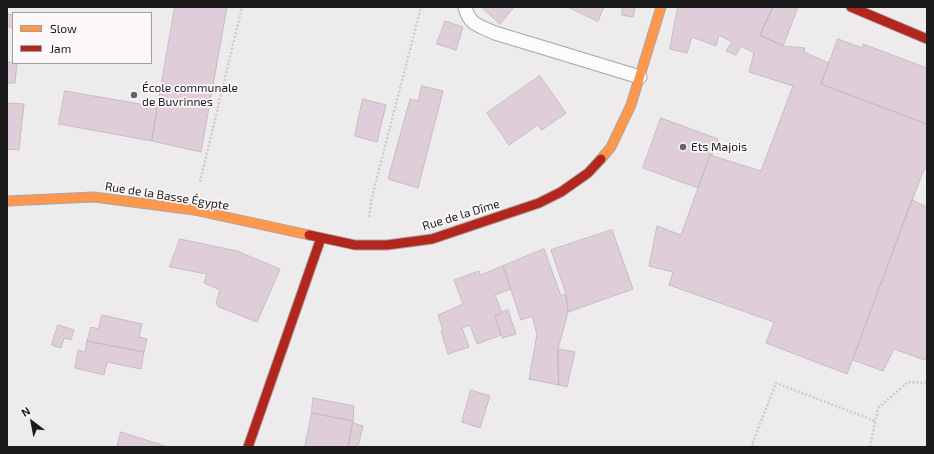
<!DOCTYPE html>
<meta charset="utf-8">
<style>
body{margin:0}
#map{position:relative;width:934px;height:454px;overflow:hidden;background:#eeebed;font-family:"Exo 2",sans-serif}
canvas{display:block}
.frame{position:absolute;inset:0;border:8px solid #1b1a1a;pointer-events:none}
.legend{position:absolute;left:12px;top:12px;width:140px;height:52px;box-sizing:border-box;background:#fcf8fa;border:1px solid #a29fa0;margin:0;padding:5px 7px;list-style:none;font-size:12px;color:#1b1a1a}
.legend li{display:flex;align-items:center;gap:8px;height:20px}
.legend b{width:20px;border:1px solid #a29fa0}
.north{position:absolute;left:12px;top:402px;width:40px;height:40px;-webkit-text-stroke:3px #fcf8fa;paint-order:stroke;rotate:328deg;font-size:11px;font-weight:700;line-height:16px;text-align:center;color:#1b1a1a}
.north::after{content:'';display:block;margin:auto;width:14px;height:18px;background:#1b1a1a;clip-path:polygon(50% 0,100% 100%,50% 72%,0 100%)}
</style>
<div id="map">
<canvas width="934" height="454"></canvas>
<div class="frame"></div>
<ul class="legend">
<li><b style="height:5px;background:#ff974d"></b>Slow</li>
<li><b style="height:5px;background:#b3261e"></b>Jam</li>
</ul>
<div class="north">N</div>
</div>
<script>
const c = document.querySelector('canvas').getContext('2d');
c.lineJoin = 'round';
function paint(path, color) {
  c.fillStyle = color;
  c.fill(path, 'evenodd');
}
function strokePath(path, color, width, dash) {
  c.strokeStyle = color;
  c.lineWidth = width;
  c.lineCap = dash ? 'butt' : 'round';
  c.setLineDash(dash || []);
  c.stroke(path);
}
function write(font, color, halo, rows, align = 'center') {
  c.font = font + ' "Exo 2",sans-serif';
  c.lineWidth = 3.5;
  c.setLineDash([]);
  c.textBaseline = 'middle';
  c.strokeStyle = halo;
  c.fillStyle = color;
  for (const [text, x, y, turn = 0] of rows) {
    c.save();
    c.translate(x, y);
    c.rotate((+turn || 0) * Math.PI / 180);
    c.textAlign = isNaN(turn) ? turn : align;
    if (halo) c.strokeText(text, 0, 0);
    c.fillText(text, 0, 0);
    c.restore();
  }
}
const building = new Path2D(`
 M 175,7 L 227,7 L 201,152 L 152,141 Z
 M 482,7 L 514,7 L 500,24 Z
 M 568,7 L 604,7 L 598,21 Z
 M 623,7 L 635,7 L 633,17 L 622,15 Z
 M 678,7 L 773,7 L 760,35 L 783,46 L 805,48 L 804,52 L 829,63 L 821,84 L 927,124 L 927,170 L 924,169 L 847,374 L 766,343 L 774,322 L 669,285 L 673,272 L 649,266 L 657,226 L 681,235 L 710,155 L 761,171 L 793,86 L 749,72 L 754,53 L 741,46 L 736,55 L 726,51 L 732,42 L 719,35 L 716,46 L 692,37 L 687,53 L 670,49 Z
 M 773,7 L 798,7 L 783,46 L 760,35 Z
 M 7,14 L 13,15 L 13,28 L 7,26 Z
 M 445,21 L 463,27 L 456,50 L 437,44 Z
 M 838,39 L 862,48 L 863,44 L 927,68 L 927,124 L 821,84 Z
 M 7,62 L 17,63 L 15,83 L 7,83 Z
 M 540,76 L 566,113 L 542,130 L 538,125 L 509,145 L 487,113 Z
 M 422,86 L 443,91 L 418,188 L 388,179 L 410,99 L 418,101 Z
 M 65,91 L 157,107 L 152,141 L 59,124 Z
 M 363,99 L 386,105 L 377,142 L 355,136 Z
 M 7,103 L 24,104 L 19,150 L 7,149 Z
 M 661,118 L 718,139 L 712,155 L 710,155 L 698,188 L 643,168 Z
 M 912,200 L 927,207 L 927,355 L 925,360 L 894,349 L 883,371 L 853,360 Z
 M 612,230 L 633,289 L 568,312 L 566,294 L 551,250 Z
 M 180,239 L 237,251 L 280,269 L 257,322 L 219,307 L 216,303 L 220,290 L 204,283 L 207,274 L 170,267 Z
 M 544,249 L 561,296 L 566,294 L 568,312 L 558,349 L 559,385 L 529,379 L 537,334 L 532,316 L 521,320 L 503,266 Z
 M 503,266 L 511,289 L 495,295 L 502,313 L 495,316 L 501,335 L 477,344 L 470,325 L 462,328 L 469,347 L 448,354 L 441,331 L 443,330 L 438,315 L 463,304 L 454,280 L 479,271 L 480,275 Z
 M 508,310 L 516,334 L 502,338 L 502,336 L 495,316 Z
 M 102,315 L 142,324 L 139,337 L 147,339 L 144,352 L 87,341 L 91,327 L 98,329 Z
 M 58,325 L 74,330 L 71,340 L 64,338 L 61,348 L 52,345 Z
 M 87,341 L 144,352 L 141,369 L 107,362 L 104,375 L 75,368 L 78,350 L 85,352 Z
 M 558,349 L 575,352 L 567,387 L 559,385 Z
 M 471,390 L 490,396 L 480,428 L 462,422 Z
 M 313,398 L 354,406 L 353,421 L 312,413 Z
 M 312,413 L 353,421 L 348,447 L 305,447 Z
 M 353,423 L 363,426 L 358,447 L 348,447 Z
 M 121,432 L 168,447 L 117,447 Z`);
paint(building, '#dfced9');
strokePath(building, '#c1bec0', 1);
const lane = new Path2D(`
 M 465,7 C 469,25 480,26 495,33 L 640,77`);
const slow = new Path2D(`
 M 601,159 L 611,147 L 631,105 L 661,7
 M 7,201 L 94,197 L 194,210 L 309,235`);
const jam = new Path2D(`
 M 851,7 L 927,39
 M 309,235 L 355,245 L 387,245 L 432,239 L 539,203 L 561,192 L 588,173 L 601,159
 M 248,447 L 321,238`);
strokePath(lane, '#a8a5a7', 15);
strokePath(slow, '#a8a5a7', 11);
strokePath(jam, '#a8a5a7', 11);
strokePath(new Path2D(`
 M 200,182 L 242,7
 M 369,217 L 372,197 L 421,7
 M 752,445 L 758,447
 M 751,447 L 776,383 L 875,421
 M 870,447 L 878,408 L 908,382 L 927,383`), '#cdcbcc', 2.5, [2, 2]);
strokePath(lane, '#fcfcfc', 13);
strokePath(slow, '#ff974d', 9);
strokePath(jam, '#b3261e', 9);
for (const [x, y, r, color] of [
 [134,95,4,"#656364"],
 [683,147,4,"#656364"]
]) {
  const dot = new Path2D();
  dot.arc(x, y, r, 0, 2 * Math.PI);
  c.fillStyle = color;
  c.fill(dot);
  strokePath(dot, '#fcf8fa', 1.5);
}
write('12px', '#1b1a1a', '#fcf8fa', [
 ["École communale",142,88],
 ["de Buvrinnes",142,102],
 ["Ets Majois",691,147]
], 'left');
write('12px', '#1b1a1a', '#fcf8fa', [
 ["Rue de la Basse Égypte",167,196,9],
 ["Rue de la Dîme",461,215,-17]
]);
</script>
